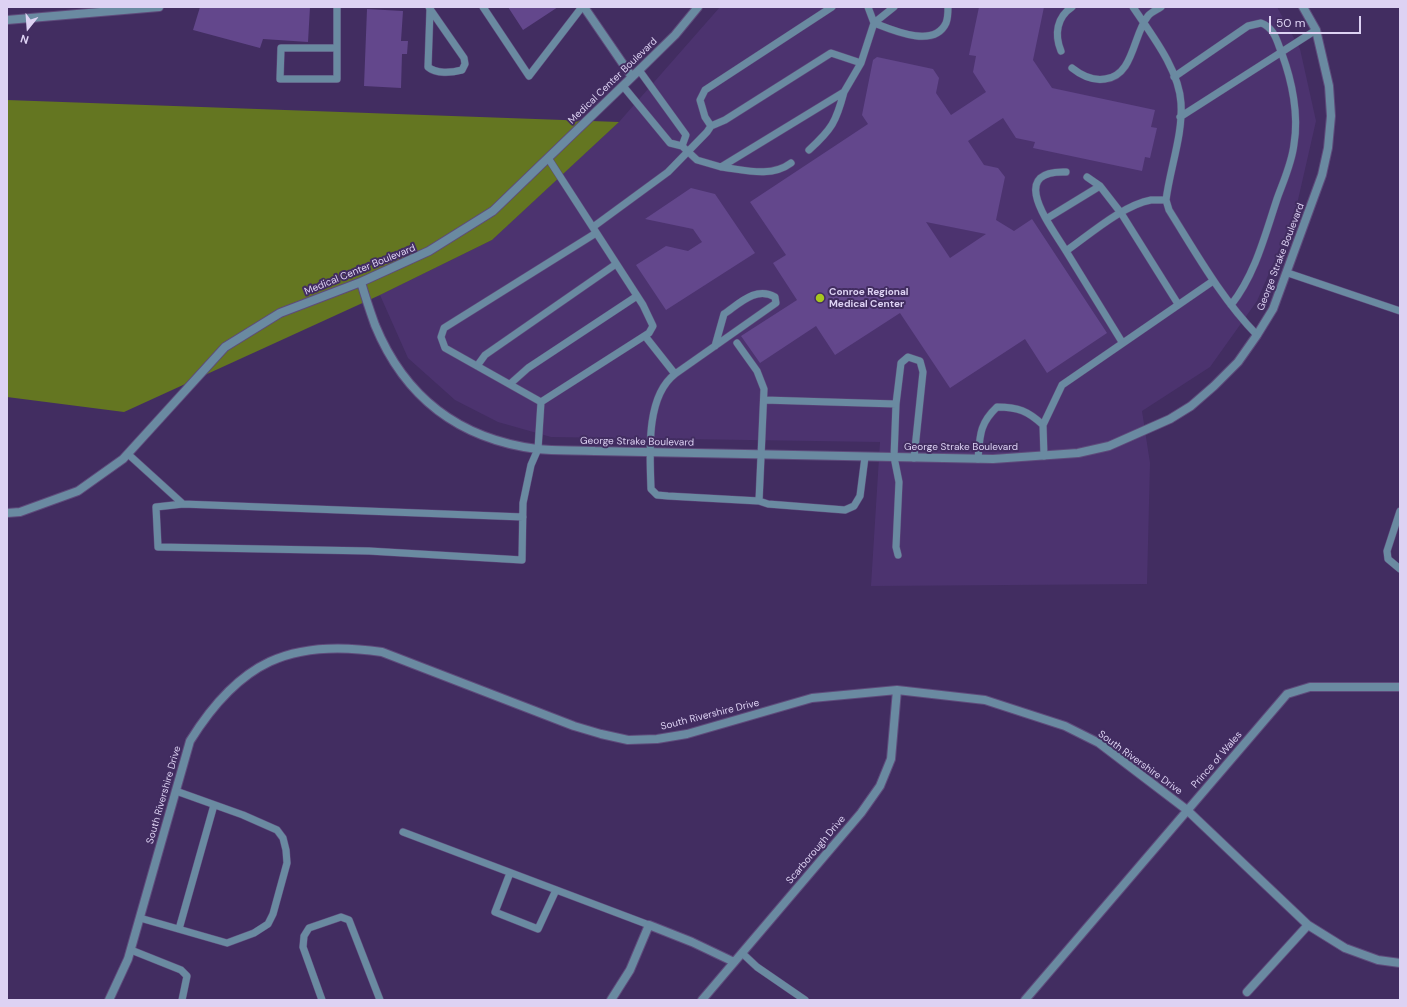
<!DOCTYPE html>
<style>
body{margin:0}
#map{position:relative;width:1407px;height:1007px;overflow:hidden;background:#422d61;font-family:"DM Sans",sans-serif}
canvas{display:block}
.frame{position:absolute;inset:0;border:8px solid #ddd2f3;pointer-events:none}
.north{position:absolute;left:8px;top:8px;width:40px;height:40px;-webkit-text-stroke:3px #422d61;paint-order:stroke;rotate:197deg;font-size:11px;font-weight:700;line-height:16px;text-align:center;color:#ddd2f3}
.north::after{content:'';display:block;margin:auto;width:14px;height:18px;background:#ddd2f3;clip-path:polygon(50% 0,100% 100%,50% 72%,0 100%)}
.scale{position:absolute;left:1269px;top:16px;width:92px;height:18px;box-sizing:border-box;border:2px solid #ddd2f3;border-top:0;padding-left:5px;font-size:12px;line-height:14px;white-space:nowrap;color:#ddd2f3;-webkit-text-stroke:3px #422d61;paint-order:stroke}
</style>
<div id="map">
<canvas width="1407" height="1007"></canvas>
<div class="frame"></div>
<div class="north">N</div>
<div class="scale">50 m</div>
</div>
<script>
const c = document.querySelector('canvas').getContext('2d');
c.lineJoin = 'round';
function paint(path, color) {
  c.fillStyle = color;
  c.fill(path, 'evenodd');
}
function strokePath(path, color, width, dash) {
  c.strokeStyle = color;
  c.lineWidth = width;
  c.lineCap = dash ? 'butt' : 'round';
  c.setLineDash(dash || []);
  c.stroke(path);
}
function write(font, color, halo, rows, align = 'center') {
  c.font = font + ' "DM Sans",sans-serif';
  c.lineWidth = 4;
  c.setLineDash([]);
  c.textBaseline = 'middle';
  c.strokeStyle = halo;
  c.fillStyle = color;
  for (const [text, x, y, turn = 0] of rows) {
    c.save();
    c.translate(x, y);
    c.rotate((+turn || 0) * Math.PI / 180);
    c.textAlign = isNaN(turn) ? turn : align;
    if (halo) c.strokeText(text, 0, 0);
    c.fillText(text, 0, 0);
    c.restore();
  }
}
paint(new Path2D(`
 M 720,7 L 1277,7 L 1300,49 L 1316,121 L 1295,213 L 1257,301 L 1210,367 L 1142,411 L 1150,463 L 1147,584 L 871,586 L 880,442 L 551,437 L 498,422 L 455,400 L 408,358 L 380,295 L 492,240 L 619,122 Z`), '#4c336f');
paint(new Path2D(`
 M 7,100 L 619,122 L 492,240 L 380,295 L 124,412 L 7,397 Z`), '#647621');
paint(new Path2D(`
 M 200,7 L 310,7 L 308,42 L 263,39 L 260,48 L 193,30 Z
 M 508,7 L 558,7 L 523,30 Z
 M 979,7 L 1044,7 L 1033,60 L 1052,88 L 1155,110 L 1151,127 L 1157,128 L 1150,158 L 1145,157 L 1142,171 L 1033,148 L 1035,142 L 1016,138 L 1003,118 L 968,141 L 984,165 L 998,168 L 1005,177 L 996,220 L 1014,231 L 1032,219 L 1107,333 L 1047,373 L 1025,339 L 950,388 L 900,313 L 835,355 L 816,326 L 760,363 L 741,336 L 797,300 L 773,263 L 786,255 L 750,202 L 868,124 L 862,115 L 873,60 L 877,57 L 933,69 L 939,78 L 936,93 L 951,115 L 986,92 L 973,72 L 976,56 L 969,55 ZM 926,222 L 986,234 L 950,258 Z
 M 367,9 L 403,11 L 401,41 L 408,41 L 407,54 L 402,54 L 401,88 L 364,86 Z
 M 691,188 L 715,194 L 755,253 L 666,310 L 636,265 L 666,246 L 688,251 L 702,242 L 693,229 L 645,219 Z`), '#63478c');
const lane = new Path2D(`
 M 429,7 L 430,9 L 464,58 L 465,64 L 462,70 C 451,73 436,74 428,67 L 430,9
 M 483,7 L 529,76 L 582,7
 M 868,7 L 874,23 L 894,7
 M 1133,7 C 1151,34 1179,69 1181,103 C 1183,135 1170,168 1166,200 L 1169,210 C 1196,253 1221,298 1257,335
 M 337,48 L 281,48 L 280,79 L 337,79 L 337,7
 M 1061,51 C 1054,34 1057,17 1072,7
 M 1072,68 C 1082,76 1092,81 1105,79 C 1134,76 1133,34 1148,16 C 1151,12 1157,10 1161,7
 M 639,70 L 686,135 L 682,146
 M 1174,77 L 1248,26 L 1261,23 C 1275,28 1277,42 1282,54 C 1292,81 1299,115 1294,144 C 1292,163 1283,182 1277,199 C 1265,235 1255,275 1231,305
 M 623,86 L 670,143 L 682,146 L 697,160 L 721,167 L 844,92 L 861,63 L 874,23 C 892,30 934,49 946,23 C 948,18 948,12 948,7
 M 1180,117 L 1316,30
 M 711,126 L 725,120 L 831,53 L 861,63
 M 809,150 C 832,129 836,122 844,92
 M 721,167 C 745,170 771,178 791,163
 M 1087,177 L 1100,186 L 1121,213 L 1178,304
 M 1046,219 L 1100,186
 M 593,227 L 668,172 L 707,132 L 711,126 L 705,117 L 700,100 L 705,90 L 832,7
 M 1066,251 C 1051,226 1006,170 1066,172
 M 1288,273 L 1400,311
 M 645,336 L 675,374 C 645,397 650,455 651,489 L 657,495 L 668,496 L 759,501 L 764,389 L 757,371 L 737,343
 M 1122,342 L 1066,251 C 1089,235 1123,205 1151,200 C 1156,200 1161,200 1166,200
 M 477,366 L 485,355 L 616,264
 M 675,374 L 776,303 L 775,297 C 756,286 740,303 724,314 L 715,346
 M 510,384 L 528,368 L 637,296
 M 764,400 L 896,404
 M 541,402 L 445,348 L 441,337 L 444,328 L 596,233
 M 128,454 L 183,504 L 156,507 L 158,547 L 369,551 L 522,560 L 523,503 L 531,465 L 538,449 L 541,402 L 649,333 L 653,326 L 643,305 L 548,158
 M 1044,456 L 1043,425 L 1062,385 L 1213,281
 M 978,459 C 980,436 979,424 997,407 C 1018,407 1028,411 1043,425
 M 759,501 L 768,504 L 845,510 L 854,506 L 860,496 L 865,457
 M 183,504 L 523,517
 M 1400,511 L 1387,551 L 1388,559 L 1400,569
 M 898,555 L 896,547 L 899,482 L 894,457 L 896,404 L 901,363 L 908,357 L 920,361 L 923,372 L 914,458
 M 403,832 L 649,925
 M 510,873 L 495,912 L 538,929 L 556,890
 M 140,918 L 227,943 L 254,933 L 268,924 L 273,914 L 287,863 L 286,850 L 283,838 L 277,830 L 243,815 L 176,791
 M 179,929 L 214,805
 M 131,950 L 181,970 L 187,976 L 182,1000
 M 742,953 L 757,967 L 805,1000
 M 322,1000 L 303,947 L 304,936 L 309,928 L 341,917 L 349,920 L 380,1000`);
const street = new Path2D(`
 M 584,7 L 632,77
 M 7,20 L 159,7
 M 361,282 C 365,296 370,311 375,325 C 405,398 460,439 537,449 C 556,451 576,450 595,451 L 993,459 L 1078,453 L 1109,446 L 1170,419 L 1191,406 L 1214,386 L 1238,362 L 1257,335 L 1273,309 L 1322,175 L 1328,148 L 1331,116 L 1329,86 L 1316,30 L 1303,7
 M 7,513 L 20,512 L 78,491 L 123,459 L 225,347 L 280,313 L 361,282 L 429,251 L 493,211 L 632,77 L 675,35 L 698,7
 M 1247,992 L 1308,925
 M 109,1000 L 128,959 L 190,741 C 239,662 290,638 382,652 L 574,726 L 601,734 L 628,740 L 657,739 L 687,734 L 812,698 L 897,690 L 985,700 L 1065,726 L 1099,743 L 1187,810 L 1308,925 L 1345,948 L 1378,960 L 1400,963
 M 611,1000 L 630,970 L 649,925 L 692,942 L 734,962
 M 702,1000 L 861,813 L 880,786 L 891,759 L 897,690
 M 1025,1000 L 1287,694 L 1310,687 L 1400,687`);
strokePath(lane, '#5e4b7b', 8);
strokePath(street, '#5e4b7b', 10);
strokePath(lane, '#6a8aa1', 7);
strokePath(street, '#6a8aa1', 8);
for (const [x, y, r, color] of [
 [820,298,5,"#a7c71e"]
]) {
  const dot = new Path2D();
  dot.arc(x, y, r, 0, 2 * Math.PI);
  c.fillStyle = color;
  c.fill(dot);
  strokePath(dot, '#422d61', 1.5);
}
write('10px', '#ddd2f3', '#422d61', [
 ["Medical Center Boulevard",613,81,-44],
 ["George Strake Boulevard",1281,257,-69],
 ["Medical Center Boulevard",360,270,-22],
 ["George Strake Boulevard",637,442,1],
 ["George Strake Boulevard",961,447],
 ["South Rivershire Drive",710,715,-14],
 ["Prince of Wales",1217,760,-49],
 ["South Rivershire Drive",1140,763,36],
 ["South Rivershire Drive",164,795,-74],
 ["Scarborough Drive",816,850,-50]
]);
write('bold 10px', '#ddd2f3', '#422d61', [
 ["Conroe Regional",829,292],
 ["Medical Center",829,304]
], 'left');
</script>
